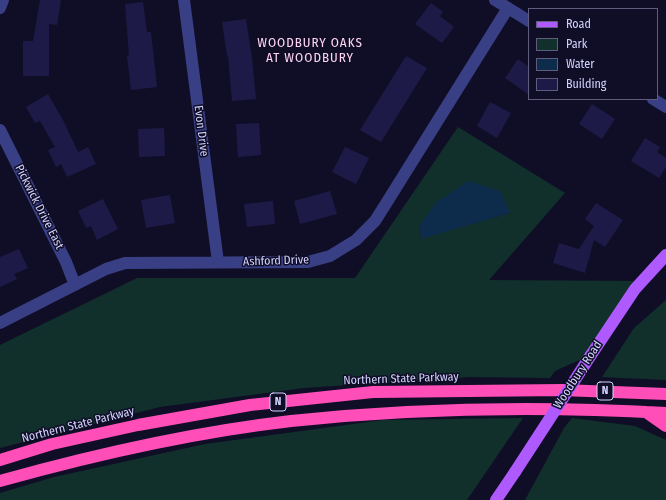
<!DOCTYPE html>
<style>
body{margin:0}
#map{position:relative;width:666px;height:500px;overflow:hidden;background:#100e26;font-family:"Fira Sans Condensed",sans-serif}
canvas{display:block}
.legend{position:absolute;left:528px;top:8px;width:130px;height:92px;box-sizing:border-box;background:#100e26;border:1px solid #5e5d7d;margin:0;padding:5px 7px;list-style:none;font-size:12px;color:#d3d3ff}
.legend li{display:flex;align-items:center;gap:8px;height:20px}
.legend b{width:20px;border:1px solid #5e5d7d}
</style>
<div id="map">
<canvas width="666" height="500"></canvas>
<ul class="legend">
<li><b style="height:5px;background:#ae5aff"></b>Road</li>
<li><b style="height:11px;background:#11302b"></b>Park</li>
<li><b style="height:11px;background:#0d2c4b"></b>Water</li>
<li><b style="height:11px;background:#1e1a47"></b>Building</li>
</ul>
</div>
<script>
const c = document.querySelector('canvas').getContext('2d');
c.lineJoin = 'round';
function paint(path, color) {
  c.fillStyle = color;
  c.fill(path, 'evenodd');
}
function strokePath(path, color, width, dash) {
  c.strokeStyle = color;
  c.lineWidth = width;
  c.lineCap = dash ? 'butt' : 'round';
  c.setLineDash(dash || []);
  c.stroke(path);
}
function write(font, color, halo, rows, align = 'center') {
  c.font = font + ' "Fira Sans Condensed",sans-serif';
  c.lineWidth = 3;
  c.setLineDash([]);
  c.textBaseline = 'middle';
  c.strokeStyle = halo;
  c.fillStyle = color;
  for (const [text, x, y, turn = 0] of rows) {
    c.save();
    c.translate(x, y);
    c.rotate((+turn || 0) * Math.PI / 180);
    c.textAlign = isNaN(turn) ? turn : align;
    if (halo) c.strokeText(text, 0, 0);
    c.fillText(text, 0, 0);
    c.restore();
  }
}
paint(new Path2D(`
 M 458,127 L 565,193 L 489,280 L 642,281 L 591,355 L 555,371 L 550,378 L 469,377 L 304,388 L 160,407 L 0,448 L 0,345 L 137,278 L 355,278 ZM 510,213 L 421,238 L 420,225 Z
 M 666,300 L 666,380 L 602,377 L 634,328 Z
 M 523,418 L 467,500 L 0,500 L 0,493 L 54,477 L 205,444 L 383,420 Z
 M 572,418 L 635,426 L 666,440 L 666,500 L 525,500 L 564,428 Z`), '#11302b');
paint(new Path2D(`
 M 468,181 L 500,191 L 510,213 L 421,239 L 420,225 L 436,203 Z`), '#0d2c4b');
paint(new Path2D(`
 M 40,0 L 61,0 L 57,25 L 49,24 L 49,76 L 23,76 L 23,41 L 33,41 Z
 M 143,2 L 147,32 L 151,32 L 157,87 L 131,90 L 127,56 L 129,55 L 125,4 Z
 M 431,3 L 443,12 L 440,16 L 454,27 L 442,43 L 415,24 Z
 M 246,19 L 252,58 L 256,99 L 232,101 L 228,55 L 227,56 L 222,22 Z
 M 406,56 L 427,68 L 381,142 L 360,130 Z
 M 518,59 L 529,67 L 529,95 L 505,78 Z
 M 48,94 L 64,122 L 78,152 L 88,147 L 96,164 L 67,177 L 61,164 L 56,167 L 48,150 L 55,147 L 40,121 L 35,123 L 26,107 Z
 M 490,102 L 511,113 L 497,138 L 477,126 Z
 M 592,104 L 615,119 L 602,139 L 579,124 Z
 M 259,123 L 261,155 L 238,157 L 236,124 Z
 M 164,128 L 165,156 L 139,157 L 138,129 Z
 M 645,138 L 660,147 L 657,152 L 666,158 L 666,167 L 659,178 L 631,161 Z
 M 345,147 L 369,158 L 356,184 L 332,172 Z
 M 330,191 L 337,214 L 300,224 L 294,201 Z
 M 170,195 L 175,223 L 146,228 L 141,200 Z
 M 103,199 L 118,229 L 97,240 L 91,226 L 86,228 L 78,211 Z
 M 273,201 L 275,224 L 247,227 L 244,204 Z
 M 596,203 L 623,220 L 605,247 L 594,240 L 585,273 L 553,263 L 559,243 L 579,249 L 594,226 L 585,219 Z
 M 19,249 L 28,268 L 14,274 L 17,279 L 0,287 L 0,257 Z`), '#1e1a47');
strokePath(new Path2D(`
 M 184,0 L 218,262
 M 495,0 L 529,21
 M 0,8 L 3,0
 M 653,99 L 666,107
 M 0,130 L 66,262 L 75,285
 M 0,323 L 106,269 L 125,263 L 308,262 L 330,256 L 356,240 L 375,221 L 387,202 L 508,8`), '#393f85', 12);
strokePath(new Path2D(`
 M 591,355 L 635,289 L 666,255
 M 496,500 L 515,472`), '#ae5aff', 12);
strokePath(new Path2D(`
 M 646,412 L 666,426
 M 0,460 L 52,444 L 138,425 L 250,405 L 373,392 L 562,390 L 666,394
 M 0,481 C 93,455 195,432 291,421 C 415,408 541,406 666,413`), '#ff4eb7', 12);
strokePath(new Path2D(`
 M 515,472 L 591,355`), '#ae5aff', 12);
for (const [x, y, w] of [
 [605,391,16],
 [278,402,16]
]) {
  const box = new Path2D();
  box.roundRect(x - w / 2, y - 9, w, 18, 3);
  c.fillStyle = '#100e26';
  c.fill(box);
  strokePath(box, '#d3d3ff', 1);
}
write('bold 11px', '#d3d3ff', null, [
 ["N",605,391],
 ["N",278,402]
]);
write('12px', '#d3d3ff', '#100e26', [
 ["Evon Drive",201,131,83],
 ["Pickwick Drive East",39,207,63],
 ["Ashford Drive",276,261,-2],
 ["Woodbury Road",578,375,-57],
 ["Northern State Parkway",401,379,-2],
 ["Northern State Parkway",78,425,-14]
]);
c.letterSpacing = '1px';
write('13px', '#ffd5f5', '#100e26', [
 ["WOODBURY OAKS",310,43],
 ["AT WOODBURY",310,58]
]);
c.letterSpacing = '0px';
</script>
